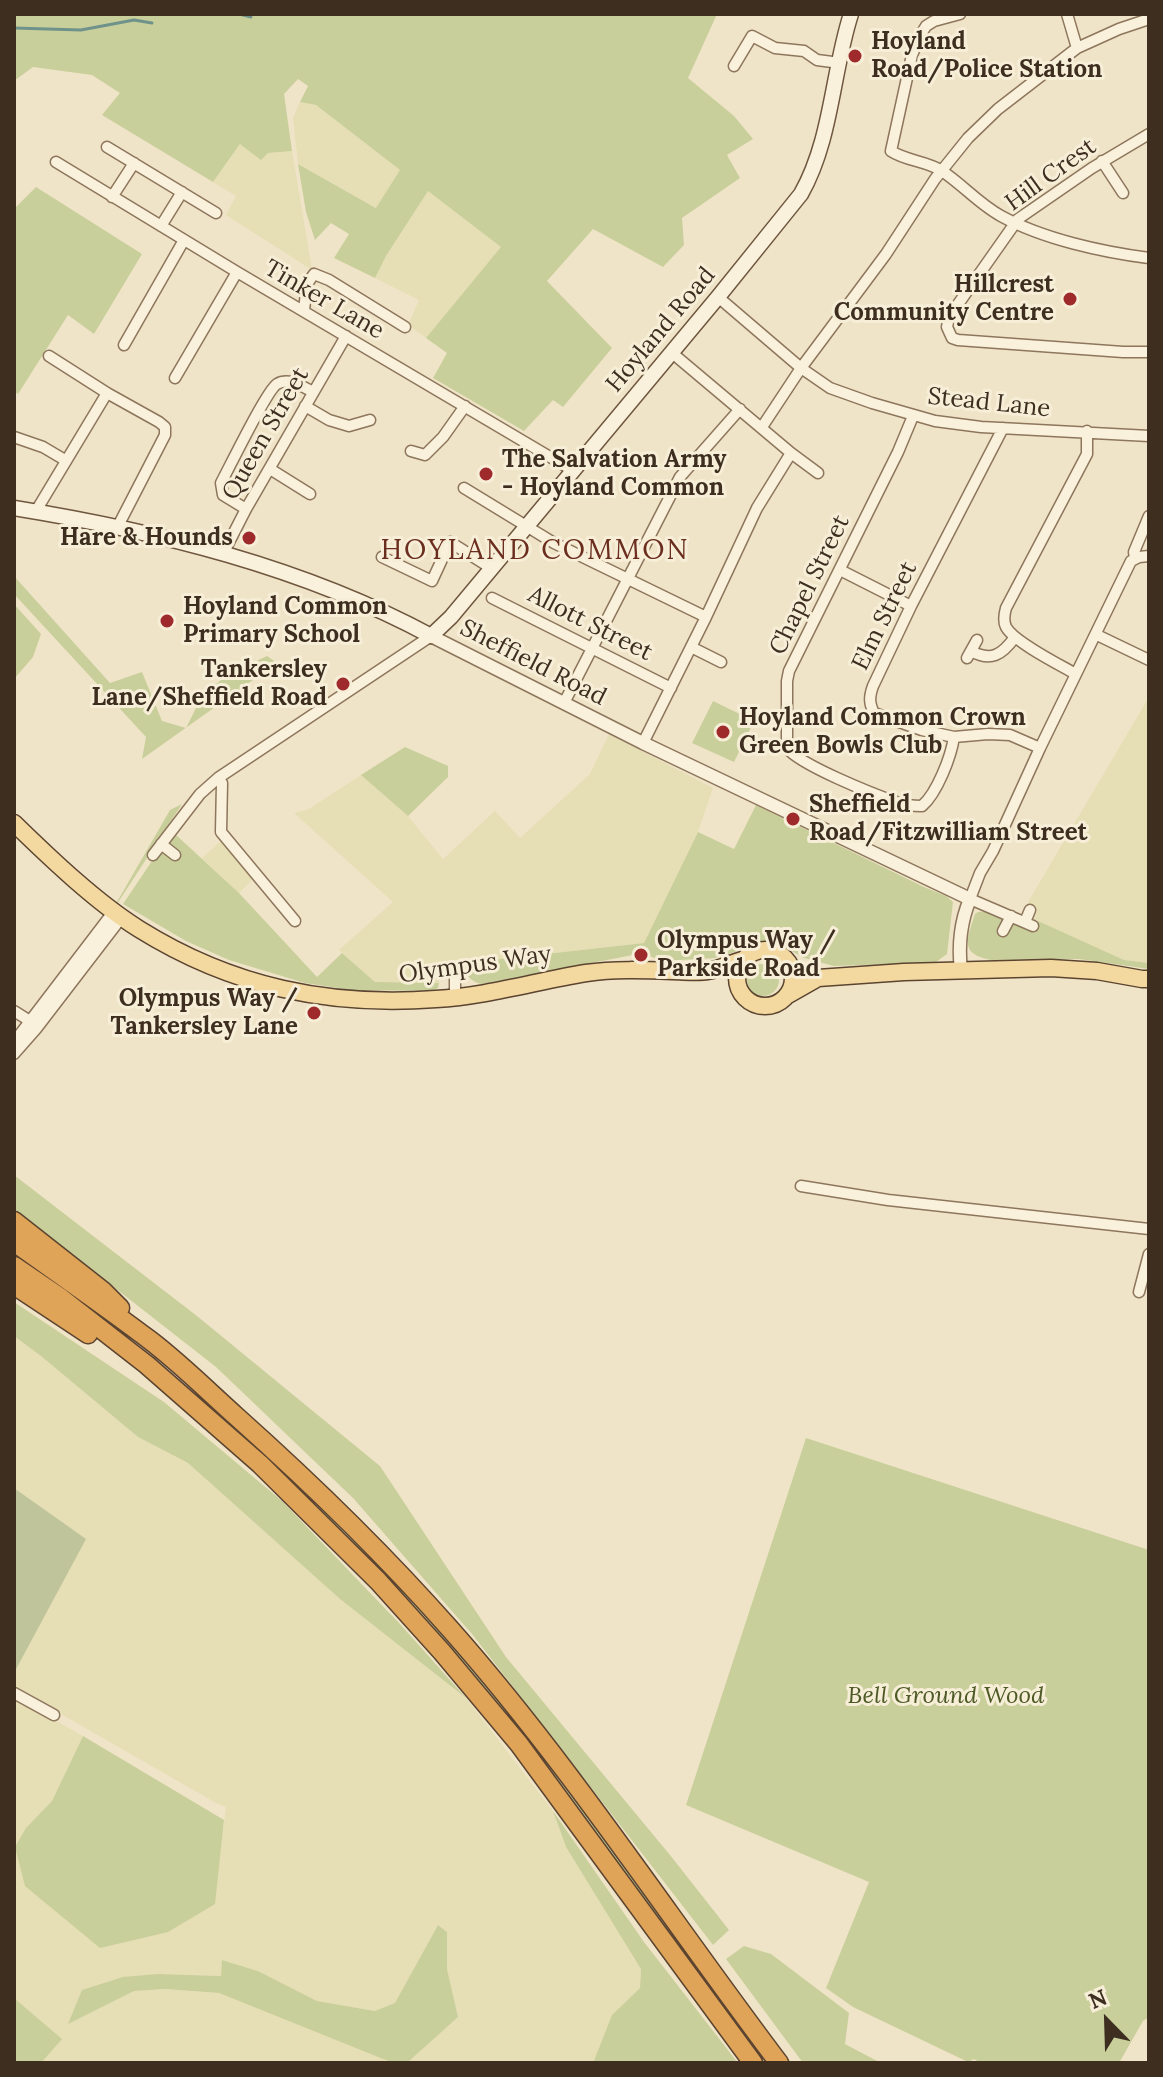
<!DOCTYPE html>
<style>
body{margin:0}
#map{position:relative;width:1163px;height:2077px;overflow:hidden;background:#f0e4c8;font-family:Lora,serif}
canvas{display:block}
.frame{position:absolute;inset:0;border:16px solid #3d2e20;pointer-events:none}
.north{position:absolute;left:1067px;top:1981px;width:80px;height:80px;-webkit-text-stroke:6px #f7eed8;paint-order:stroke;rotate:337deg;font-size:22px;font-weight:700;line-height:32px;text-align:center;color:#3d2e20}
.north::after{content:'';display:block;margin:auto;width:28px;height:36px;background:#3d2e20;clip-path:polygon(50% 0,100% 100%,50% 72%,0 100%)}
</style>
<div id="map">
<canvas width="1163" height="2077"></canvas>
<div class="frame"></div>
<div class="north">N</div>
</div>
<script>
const c = document.querySelector('canvas').getContext('2d');
c.lineJoin = 'round';
function paint(path, color) {
  c.fillStyle = color;
  c.fill(path, 'evenodd');
}
function strokePath(path, color, width, dash) {
  c.strokeStyle = color;
  c.lineWidth = width;
  c.lineCap = dash ? 'butt' : 'round';
  c.setLineDash(dash || []);
  c.stroke(path);
}
function write(font, color, halo, rows, align = 'center') {
  c.font = font + ' Lora,serif';
  c.lineWidth = 6;
  c.setLineDash([]);
  c.textBaseline = 'middle';
  c.strokeStyle = halo;
  c.fillStyle = color;
  for (const [text, x, y, turn = 0] of rows) {
    c.save();
    c.translate(x, y);
    c.rotate((+turn || 0) * Math.PI / 180);
    c.textAlign = isNaN(turn) ? turn : align;
    if (halo) c.strokeText(text, 0, 0);
    c.fillText(text, 0, 0);
    c.restore();
  }
}
paint(new Path2D(`
 M 300,102 L 316,105 L 400,170 L 377,208 L 298,164 L 293,118 Z
 M 240,144 L 268,153 L 292,151 L 312,270 L 226,215 L 236,196 L 213,182 Z
 M 428,191 L 502,247 L 426,338 L 408,325 L 419,300 L 375,278 L 386,256 Z
 M 1149,697 L 1149,963 L 1124,960 L 1021,914 Z
 M 609,734 L 713,788 L 698,832 L 644,943 L 474,962 L 467,960 L 444,961 L 439,983 L 375,982 L 339,950 L 393,902 L 294,813 L 309,809 L 361,775 L 408,816 L 443,859 L 495,811 L 520,838 L 590,774 Z
 M 221,841 L 253,879 L 239,893 L 202,858 Z
 M 14,1336 L 41,1356 L 138,1437 L 188,1463 L 340,1599 L 466,1698 L 553,1811 L 566,1847 L 641,1968 L 640,1988 L 612,2015 L 593,2063 L 407,2063 L 458,2017 L 447,1969 L 447,1932 L 438,1925 L 395,2004 L 375,2011 L 317,2001 L 258,1971 L 223,1960 L 221,1976 L 158,1974 L 69,2023 L 134,1991 L 165,1989 L 219,1993 L 393,2063 L 41,2063 L 61,2039 L 14,1998 L 14,1697 L 83,1736 L 52,1801 L 26,1828 L 214,1904 L 226,1807 L 216,1803 L 14,1687 L 14,1673 L 85,1539 L 14,1488 Z`), '#e6deb5');
paint(new Path2D(`
 M 14,14 L 717,14 L 688,78 L 734,116 L 753,139 L 727,155 L 740,178 L 682,218 L 684,245 L 663,267 L 593,229 L 547,281 L 612,348 L 563,407 L 553,400 L 524,431 L 433,378 L 447,353 L 426,338 L 501,247 L 428,191 L 386,256 L 375,278 L 334,258 L 349,234 L 331,223 L 315,240 L 306,212 L 298,164 L 376,208 L 400,170 L 316,105 L 300,102 L 308,86 L 298,79 L 284,94 L 292,151 L 268,153 L 261,160 L 240,144 L 213,182 L 102,115 L 120,93 L 92,75 L 33,67 L 14,81 Z
 M 36,187 L 142,254 L 94,334 L 68,315 L 18,394 L 14,391 L 14,209 Z
 M 14,576 L 110,683 L 142,672 L 162,721 L 186,728 L 203,694 L 229,674 L 267,656 L 277,663 L 142,759 L 146,737 L 14,594 Z
 M 14,604 L 41,634 L 33,657 L 14,679 Z
 M 713,701 L 754,721 L 734,762 L 692,743 Z
 M 405,747 L 448,766 L 448,777 L 408,816 L 361,775 Z
 M 182,804 L 106,921 L 170,810 Z
 M 756,805 L 924,887 L 946,896 L 953,902 L 947,954 L 936,962 L 922,963 L 834,966 L 804,958 L 781,945 L 767,941 L 745,945 L 735,952 L 715,958 L 663,961 L 649,956 L 633,955 L 482,984 C 468,981 465,973 462,960 L 474,962 L 644,943 L 698,832 L 734,849 Z
 M 174,833 L 239,893 L 317,977 L 342,953 L 375,982 L 439,983 L 438,988 L 432,991 L 351,990 L 305,983 L 229,960 L 186,941 L 123,904 L 156,855 L 166,852 Z
 M 986,911 L 993,915 L 994,913 C 1001,916 1003,922 1010,926 L 1015,924 L 1034,929 L 1038,921 L 1124,960 L 1149,963 L 1149,969 L 1079,959 L 991,960 C 959,954 967,939 975,914 L 978,912 Z
 M747 980a16 16 0 1 1 32 0a16 16 0 1 1-32 0Z
 M 14,1175 L 197,1316 L 380,1466 L 506,1657 L 670,1855 L 729,1930 L 713,1945 L 472,1634 L 353,1498 L 216,1367 L 14,1209 Z
 M 14,1302 L 164,1402 L 282,1501 L 400,1624 L 466,1698 L 340,1599 L 188,1463 L 138,1437 L 41,1356 L 14,1336 Z
 M 199,1398 C 248,1430 288,1474 330,1515 C 406,1590 476,1670 543,1754 C 596,1820 643,1891 692,1960 L 691,1962 L 678,1948 C 601,1836 520,1726 430,1624 C 358,1543 279,1470 199,1398 Z
 M 806,1438 L 1149,1550 L 1149,2017 L 1143,2021 L 1119,2063 L 981,2063 L 974,2059 L 968,2062 L 853,2007 L 826,1988 L 869,1882 L 686,1805 Z
 M 83,1736 L 224,1820 L 215,1904 L 168,1932 L 100,1948 L 25,1886 L 15,1847 L 26,1828 L 52,1801 Z
 M 553,1811 L 644,1942 L 738,2063 L 593,2063 L 612,2015 L 640,1988 L 641,1969 L 566,1847 Z
 M 438,1925 L 447,1932 L 447,1969 L 458,2017 L 407,2063 L 393,2063 L 219,1993 L 165,1989 L 134,1991 L 68,2024 L 82,1990 L 123,1977 L 158,1974 L 221,1976 L 222,1960 L 258,1971 L 317,2001 L 375,2011 L 395,2003 Z
 M 744,1946 L 771,1954 L 849,2013 L 845,2044 L 881,2063 L 803,2063 L 726,1959 Z
 M 14,1998 L 62,2039 L 41,2063 L 14,2063 Z`), '#c9cf9b');
paint(new Path2D(`
 M 14,1488 L 86,1539 L 14,1673 Z`), '#bfc49a');
strokePath(new Path2D(`
 M 239,14 L 251,17
 M 14,28 L 81,30 L 134,20 L 152,23`), '#6f938a', 3);
const minor = new Path2D(`
 M 960,14 L 934,21 L 926,26 L 920,36 L 912,55 L 891,151 C 906,161 927,161 942,171 C 963,185 979,204 1001,216 C 1043,239 1102,252 1149,258
 M 1067,14 L 1077,48
 M 734,66 L 752,36 L 775,48 L 804,51 L 817,60 L 840,63
 M 1149,134 L 1092,168 L 1018,219 L 949,317 L 947,327 L 952,338 L 958,340 L 1123,352 L 1149,352
 M 107,147 L 216,213
 M 1102,161 L 1123,193
 M 56,162 L 237,272 L 572,470
 M 112,197 L 134,163
 M 161,226 L 182,192
 M 718,297 L 801,368 L 830,388 L 872,403 L 935,421 L 981,427 L 1149,436
 M 304,310 L 307,284 L 314,274 L 329,280 L 405,327
 M 124,345 L 184,240
 M 671,352 L 791,453 L 818,473
 M 49,356 L 107,393
 M 175,378 L 237,272
 M 305,406 L 329,420 L 349,426 L 370,420
 M 913,416 L 898,452 L 789,671 L 787,681 L 787,748 C 800,765 873,794 896,802 C 904,805 913,806 922,806 C 937,793 951,757 954,737
 M 762,427 L 801,368 L 886,254 L 935,179 L 968,138 L 998,109 L 1077,48 L 1119,29 L 1149,19
 M 1003,428 L 911,606 L 873,686 C 869,697 869,703 874,713 L 922,730 L 954,737 L 988,734 L 1010,735 L 1040,748
 M 14,437 L 43,447 L 65,460
 M 411,451 L 425,455 L 443,437 L 465,406
 M 270,469 L 310,494
 M 464,488 L 554,543 L 706,617
 M 246,509 L 223,495 L 221,483 C 229,468 267,390 277,384 C 289,377 303,387 313,392
 M 36,511 L 107,393 L 159,422 L 165,427 L 165,435 L 117,528
 M 223,554 L 246,509 L 346,336
 M 382,557 L 432,581 L 450,542 L 491,568
 M 1135,558 L 1134,552 L 1149,516
 M 840,570 L 911,606
 M 492,598 L 671,688
 M 1097,635 L 1149,660
 M 691,647 L 721,662
 M 971,651 C 991,662 1002,655 1015,637
 M 967,658 L 977,640
 M 1076,674 C 1060,665 1014,642 1006,627 C 1003,621 1004,615 1006,608 L 1087,454 L 1087,431
 M 564,703 L 680,477 L 740,409
 M 643,743 L 706,617 L 757,508 L 791,453
 M 218,778 L 222,783 L 221,832 L 295,921
 M 161,844 L 175,855
 M 153,855 L 200,794 L 218,778 L 431,636
 M 1025,922 L 1030,910
 M 1033,926 L 970,899 L 980,873 L 993,851 L 1040,748 L 1131,561 L 1139,557 L 1149,556
 M 1003,931 L 1011,916
 M 455,968 L 455,997
 M 14,1011 L 30,1021 L 32,1021
 M 14,1042 L 114,911
 M 14,1054 L 36,1029 L 122,917
 M 801,1186 L 888,1200 L 1149,1229
 M 1139,1292 L 1149,1254
 M 14,1693 L 54,1715`);
const tertiary = new Path2D(`
 M 431,636 L 643,743 L 970,899 C 960,923 958,945 961,970`);
const secondary = new Path2D(`
 M 14,508 C 156,531 303,567 431,636 L 451,617 L 718,297 L 801,194 C 832,139 832,73 851,14`);
const primary = new Path2D(`
 M 14,823 C 51,859 96,902 139,929 C 232,987 329,1007 436,999 C 487,996 537,981 586,973 C 614,969 643,970 672,971 C 683,971 697,973 708,971 C 720,969 731,963 743,960
 M737 978a28 28 0 1 1 56 0a28 28 0 1 1-56 0Z
 M 788,995 L 818,978 L 904,972 L 1051,968 L 1097,971 L 1142,979 L 1149,979`);
const motorway = new Path2D(`
 M 14,1221 L 103,1291 L 120,1308
 M 14,1242 C 60,1275 106,1307 151,1341 C 181,1364 209,1392 237,1417 C 312,1484 384,1554 451,1630 C 571,1766 670,1919 779,2063
 M 14,1266 L 61,1298 L 147,1365 L 260,1464 L 378,1581 L 442,1652 L 519,1744 L 753,2063
 M 14,1285 L 88,1334`);
strokePath(minor, '#8d765c', 13);
strokePath(tertiary, '#8d765c', 15);
strokePath(secondary, '#6f573f', 17);
strokePath(primary, '#5b4430', 19);
strokePath(motorway, '#5b4430', 21);
strokePath(minor, '#faf1dc', 10);
strokePath(tertiary, '#faf1dc', 12);
strokePath(secondary, '#faf1dc', 14);
strokePath(primary, '#f3d9a0', 16);
strokePath(motorway, '#e0a458', 18);
for (const [x, y, r, color] of [
 [855,56,8,"#9e2a2b"],
 [1070,299,8,"#9e2a2b"],
 [486,474,8,"#9e2a2b"],
 [249,538,8,"#9e2a2b"],
 [167,621,8,"#9e2a2b"],
 [343,684,8,"#9e2a2b"],
 [723,732,8,"#9e2a2b"],
 [793,819,8,"#9e2a2b"],
 [641,955,8,"#9e2a2b"],
 [314,1013,8,"#9e2a2b"]
]) {
  const dot = new Path2D();
  dot.arc(x, y, r, 0, 2 * Math.PI);
  c.fillStyle = color;
  c.fill(dot);
  strokePath(dot, '#f7eed8', 3);
}
write('bold 24px', '#3d2e20', '#f7eed8', [
 ["Hoyland",871,42],
 ["Road/Police Station",871,70],
 ["Hillcrest",1054,285,"right"],
 ["Community Centre",1054,313,"right"],
 ["The Salvation Army",502,460],
 ["- Hoyland Common",502,488],
 ["Hare & Hounds",233,538,"right"],
 ["Hoyland Common",183,607],
 ["Primary School",183,635],
 ["Tankersley",327,670,"right"],
 ["Lane/Sheffield Road",327,698,"right"],
 ["Hoyland Common Crown",739,718],
 ["Green Bowls Club",739,746],
 ["Sheffield",809,805],
 ["Road/Fitzwilliam Street",809,833],
 ["Olympus Way /",657,941],
 ["Parkside Road",657,969],
 ["Olympus Way /",298,999,"right"],
 ["Tankersley Lane",298,1027,"right"]
], 'left');
write('24px', '#3d2e20', '#f7eed8', [
 ["Hill Crest",1051,175,-36],
 ["Tinker Lane",324,300,30],
 ["Hoyland Road",661,330,-50],
 ["Stead Lane",989,403,6],
 ["Queen Street",266,434,-60],
 ["Chapel Street",810,585,-64],
 ["Elm Street",885,616,-64],
 ["Allott Street",590,624,27],
 ["Sheffield Road",533,663,27],
 ["Olympus Way",475,965,-8]
]);
write('italic 24px', '#4d5a26', '#f7eed8', [
 ["Bell Ground Wood",946,1696]
]);
c.letterSpacing = '2px';
write('28px', '#6b2e1e', '#f7eed8', [
 ["HOYLAND COMMON",535,551]
]);
c.letterSpacing = '0px';
</script>
